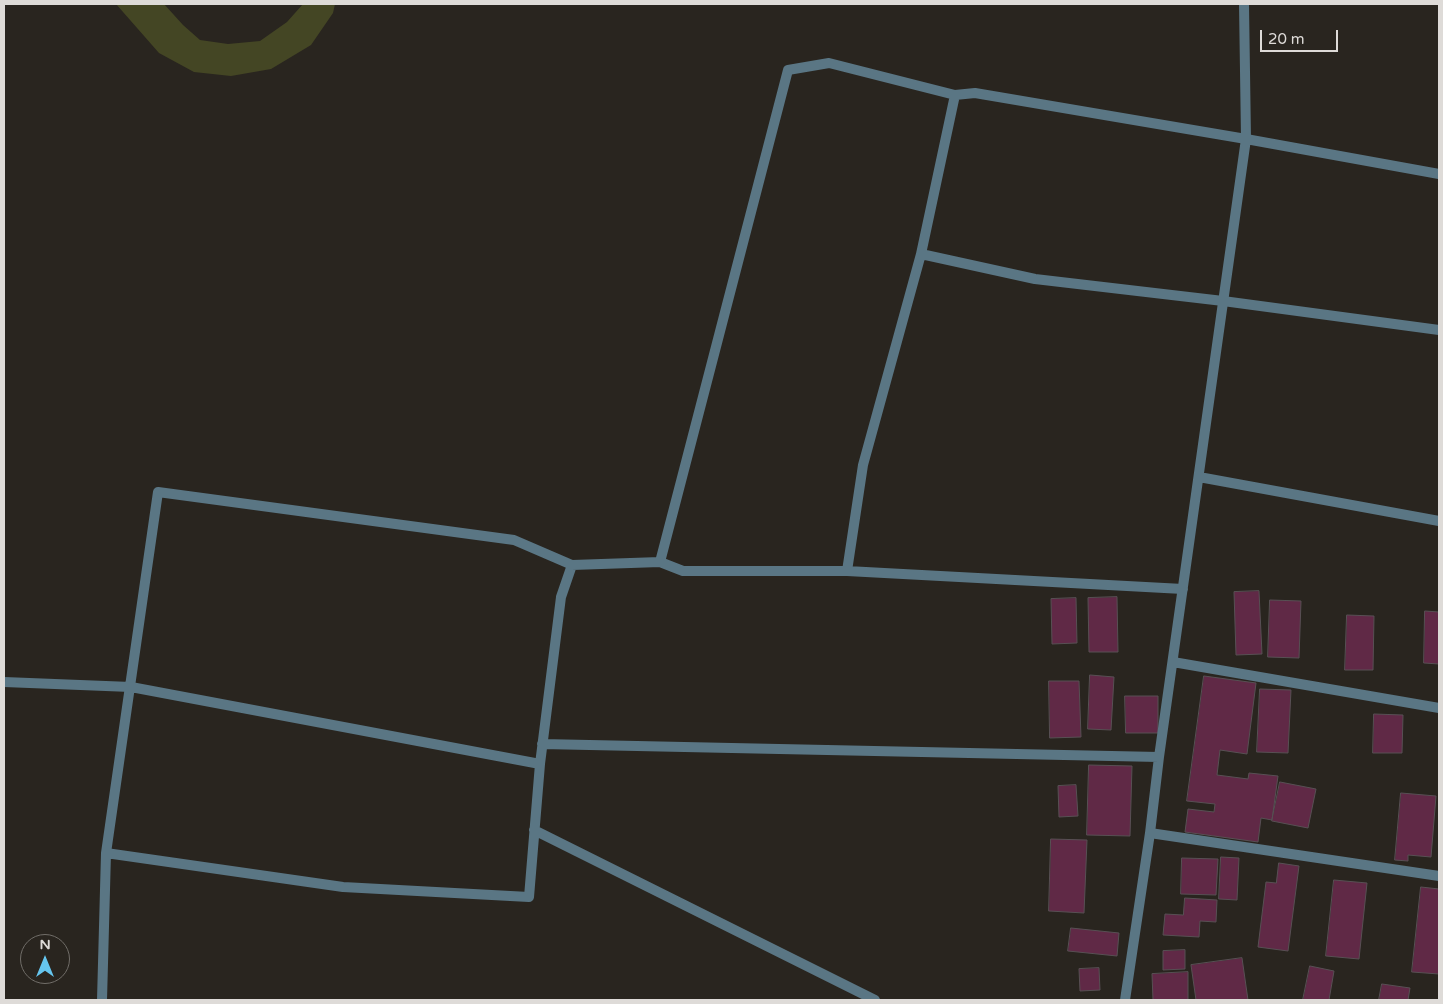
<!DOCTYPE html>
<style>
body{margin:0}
#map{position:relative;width:1443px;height:1004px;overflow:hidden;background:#29251f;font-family:"Varela Round",sans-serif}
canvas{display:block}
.frame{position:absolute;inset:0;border:5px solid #dedbd8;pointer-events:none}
.north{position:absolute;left:20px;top:934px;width:50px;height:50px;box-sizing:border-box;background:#29251f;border:1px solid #716e69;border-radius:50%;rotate:0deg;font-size:14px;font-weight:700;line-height:20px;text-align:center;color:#dedbd8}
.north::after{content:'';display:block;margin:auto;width:18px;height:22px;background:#65c5ee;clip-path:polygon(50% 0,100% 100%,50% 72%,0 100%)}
.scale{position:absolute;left:1260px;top:30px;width:78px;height:22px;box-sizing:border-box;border:2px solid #dedbd8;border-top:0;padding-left:6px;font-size:15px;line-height:18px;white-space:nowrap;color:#dedbd8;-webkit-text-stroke:4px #29251f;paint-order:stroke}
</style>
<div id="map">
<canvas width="1443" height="1004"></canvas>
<div class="frame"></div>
<div class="north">N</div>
<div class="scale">20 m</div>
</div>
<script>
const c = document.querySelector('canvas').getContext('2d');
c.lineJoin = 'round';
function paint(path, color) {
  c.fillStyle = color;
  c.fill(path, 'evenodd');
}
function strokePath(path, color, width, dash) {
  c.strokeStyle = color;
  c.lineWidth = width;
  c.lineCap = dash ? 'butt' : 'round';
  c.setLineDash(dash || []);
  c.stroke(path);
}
paint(new Path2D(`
 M 116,4 L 164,4 L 183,25 L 200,40 L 228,44 L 260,41 L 287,22 L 303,4 L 335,4 L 333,13 L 311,45 L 271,69 L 231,76 L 194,72 L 159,53 Z`), '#444624');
const building = new Path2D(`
 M 1259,591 L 1262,654 L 1236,655 L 1234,592 Z
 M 1117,597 L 1118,652 L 1089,652 L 1088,598 Z
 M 1076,598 L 1077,643 L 1052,644 L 1051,599 Z
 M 1270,600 L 1301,601 L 1299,658 L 1268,657 Z
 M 1425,611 L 1439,612 L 1439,664 L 1424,663 Z
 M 1347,615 L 1374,616 L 1373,670 L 1345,670 Z
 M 1090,675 L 1114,677 L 1111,730 L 1088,729 Z
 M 1204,676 L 1256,683 L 1247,754 L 1220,750 L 1217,775 L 1248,779 L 1249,773 L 1278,776 L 1272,820 L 1261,818 L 1258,842 L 1185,832 L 1188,809 L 1214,812 L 1215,804 L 1187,801 Z
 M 1049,681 L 1079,681 L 1081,737 L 1050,738 Z
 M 1260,689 L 1291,690 L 1288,753 L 1257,752 Z
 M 1125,696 L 1158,696 L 1158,733 L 1126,733 Z
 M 1374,714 L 1403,715 L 1402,753 L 1373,753 Z
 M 1089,765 L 1132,766 L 1130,836 L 1087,835 Z
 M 1280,782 L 1316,789 L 1308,828 L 1272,821 Z
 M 1076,785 L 1078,816 L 1059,817 L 1058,786 Z
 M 1401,793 L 1436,796 L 1431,857 L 1408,855 L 1408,861 L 1395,860 Z
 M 1051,839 L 1087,840 L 1084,913 L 1049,911 Z
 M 1221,857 L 1239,858 L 1237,900 L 1219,899 Z
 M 1182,858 L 1218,859 L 1216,895 L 1181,894 Z
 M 1279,863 L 1299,866 L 1288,951 L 1258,947 L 1266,882 L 1276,883 Z
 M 1334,880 L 1367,883 L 1359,959 L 1326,956 Z
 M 1421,887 L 1439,889 L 1439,974 L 1412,972 Z
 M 1185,898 L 1217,900 L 1216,922 L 1200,921 L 1199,937 L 1163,935 L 1165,914 L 1183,915 Z
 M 1071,928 L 1119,933 L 1117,956 L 1068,951 Z
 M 1185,950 L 1185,969 L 1163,970 L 1163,951 Z
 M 1242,958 L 1248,1000 L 1196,1000 L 1191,965 Z
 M 1310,966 L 1334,971 L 1329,1000 L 1303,1000 Z
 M 1099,968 L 1100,990 L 1080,991 L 1079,969 Z
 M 1188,972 L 1188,1000 L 1153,1000 L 1152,974 Z
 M 1382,984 L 1410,988 L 1408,1000 L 1379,1000 Z`);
paint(building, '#602946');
strokePath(building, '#585054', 1);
strokePath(new Path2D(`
 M 921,254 L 1035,279 L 1223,301 L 1439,330
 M 1199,477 L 1439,521
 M 660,562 L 788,70 L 829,63 L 955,95 L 975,93 L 1246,139 L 1439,174
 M 847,571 L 863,465 L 921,254 L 955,95
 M 1173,662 L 1439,708
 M 4,682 L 131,687 L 540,764 L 561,597 L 572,565
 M 542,744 L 1159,757
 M 534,830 L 875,1000
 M 1150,833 L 1439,876
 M 106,853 L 158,492 L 514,540 L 572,565 L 660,562 L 683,571 L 847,571 L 1183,589
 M 102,1000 L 106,853 L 343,887 L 529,897 L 540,764
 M 1125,1000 L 1150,833 L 1159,757 L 1246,139 L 1244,4`), '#5a7684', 10);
</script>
